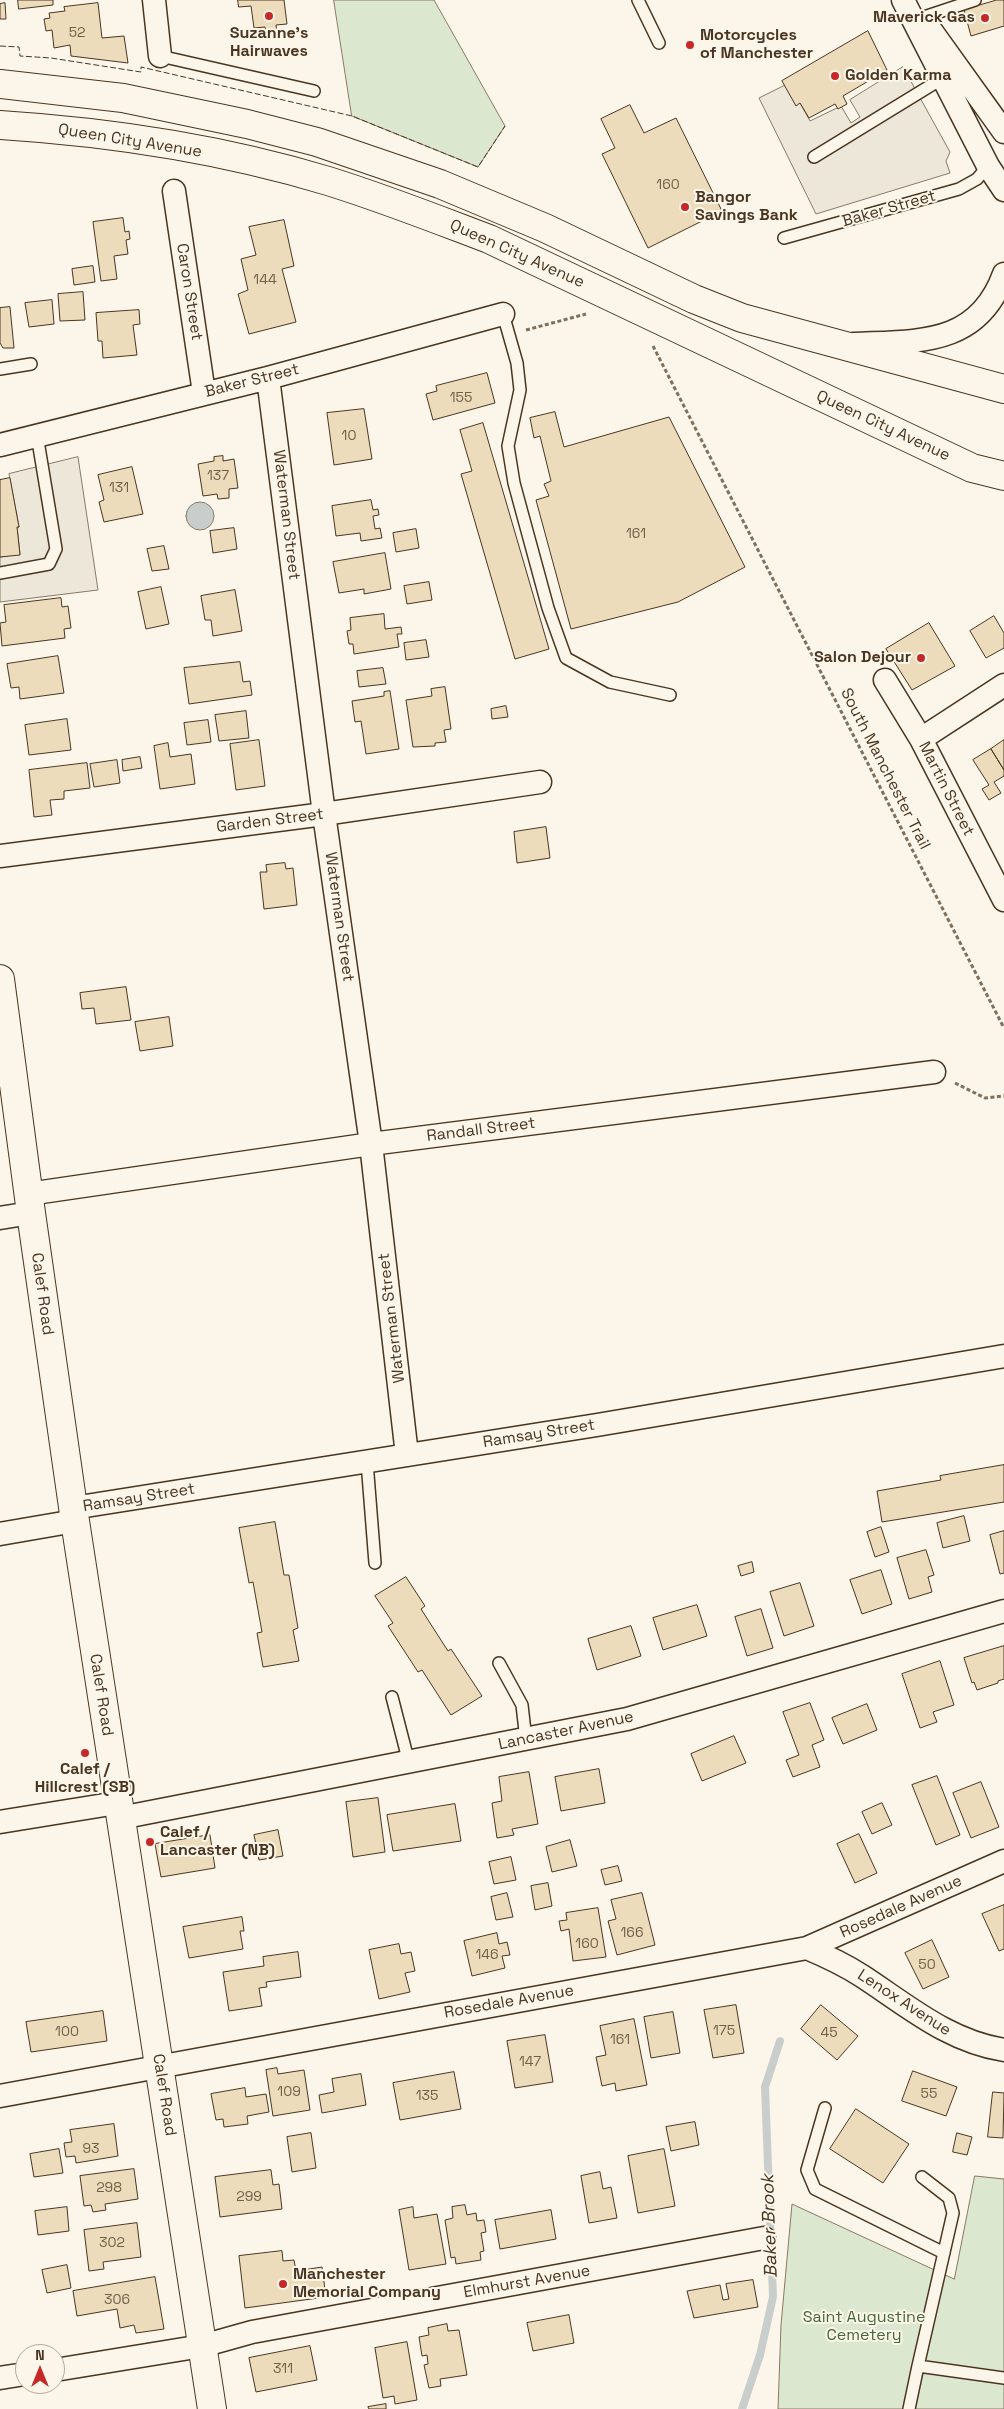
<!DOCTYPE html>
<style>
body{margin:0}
#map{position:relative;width:1004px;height:2409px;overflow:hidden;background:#fbf6e9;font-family:"Space Grotesk",sans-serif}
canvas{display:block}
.north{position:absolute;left:15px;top:2344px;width:50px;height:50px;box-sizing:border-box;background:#fbf6e9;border:1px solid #b4a999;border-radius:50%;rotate:0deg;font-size:14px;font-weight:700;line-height:20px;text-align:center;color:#4a3520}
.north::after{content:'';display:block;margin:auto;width:18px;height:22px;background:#c62828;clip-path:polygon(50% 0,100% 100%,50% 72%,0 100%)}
</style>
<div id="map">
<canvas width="1004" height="2409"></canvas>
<div class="north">N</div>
</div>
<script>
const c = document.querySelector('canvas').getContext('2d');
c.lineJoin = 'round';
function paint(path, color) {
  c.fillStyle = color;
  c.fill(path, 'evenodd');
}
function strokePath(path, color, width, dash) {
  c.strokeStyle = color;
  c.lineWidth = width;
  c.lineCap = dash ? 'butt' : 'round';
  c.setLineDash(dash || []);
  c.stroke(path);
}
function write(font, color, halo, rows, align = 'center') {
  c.font = font + ' "Space Grotesk",sans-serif';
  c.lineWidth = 4;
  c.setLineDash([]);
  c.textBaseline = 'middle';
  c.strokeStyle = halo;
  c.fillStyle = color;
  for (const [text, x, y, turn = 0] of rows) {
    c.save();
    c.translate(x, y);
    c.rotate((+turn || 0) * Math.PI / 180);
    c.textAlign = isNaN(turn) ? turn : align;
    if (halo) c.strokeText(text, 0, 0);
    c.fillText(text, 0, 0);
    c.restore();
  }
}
const green = new Path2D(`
 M 334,0 L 434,0 L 505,126 L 478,167 L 352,116 Z
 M 975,2176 L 1004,2179 L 1004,2409 L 778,2409 L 781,2325 L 792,2204 L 954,2279 Z`);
paint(green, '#dce7d0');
strokePath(green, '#887966', 1);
const parking = new Path2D(`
 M 903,67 L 950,152 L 946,161 L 950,173 L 816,214 L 759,98 L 789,83 L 810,121 L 841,106 L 851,123 L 860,117 L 850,100 Z
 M 78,457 L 98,590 L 0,602 L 0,557 L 20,554 L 17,527 L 19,527 L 9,474 Z`);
paint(parking, '#ede7d9');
strokePath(parking, '#887966', 1);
const water = new Path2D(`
 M186 516a14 14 0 1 1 28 0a14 14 0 1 1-28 0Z`);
paint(water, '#c9cecd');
strokePath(water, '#887966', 1);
strokePath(new Path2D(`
 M 742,2409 L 760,2355 L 773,2297 L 765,2087 L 780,2041`), '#c9cecd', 8);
const building = new Path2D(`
 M 18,0 L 53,0 L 53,5 L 19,9 Z
 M 238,0 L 284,0 L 287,24 L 276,25 L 277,33 L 266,34 L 265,27 L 254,28 L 251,6 L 239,7 Z
 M 997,0 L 1004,0 L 1004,26 L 971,36 L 964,10 Z
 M 5,3 L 6,19 L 0,19 L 0,4 Z
 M 98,3 L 102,38 L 124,36 L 128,63 L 71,56 L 70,45 L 54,48 L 52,30 L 46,31 L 44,19 L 50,18 L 49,13 L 65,11 L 64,7 Z
 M 868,31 L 887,70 L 843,96 L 847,104 L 838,109 L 835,104 L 809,118 L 800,103 L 796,106 L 782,81 Z
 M 630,105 L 644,133 L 676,118 L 722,211 L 648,248 L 602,154 L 615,148 L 601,119 Z
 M 123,218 L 125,232 L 129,231 L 130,239 L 126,240 L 128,254 L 114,256 L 117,279 L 101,281 L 93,222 Z
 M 284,220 L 294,266 L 282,269 L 296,322 L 249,334 L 238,294 L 248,290 L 241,259 L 256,255 L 249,227 Z
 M 93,266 L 95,282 L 74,285 L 72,269 Z
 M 83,292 L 85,320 L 60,321 L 58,294 Z
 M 52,300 L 54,324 L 29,327 L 25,303 Z
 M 10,307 L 14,348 L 3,348 L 0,343 L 0,308 Z
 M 139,310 L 140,324 L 133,325 L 137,355 L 103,358 L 102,341 L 98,341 L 96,313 Z
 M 487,373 L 495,403 L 433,420 L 426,394 L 437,391 L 436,386 Z
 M 364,409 L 372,459 L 334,465 L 327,413 Z
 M 555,412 L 564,447 L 669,417 L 745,567 L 678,602 L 571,629 L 536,500 L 549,496 L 544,484 L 551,481 L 540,436 L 534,438 L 530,418 Z
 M 483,423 L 549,649 L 515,659 L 461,474 L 472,471 L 460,430 Z
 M 223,456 L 223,461 L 234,459 L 238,488 L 229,489 L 229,498 L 218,499 L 217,494 L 203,496 L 198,464 L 214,461 L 214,457 Z
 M 132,467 L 143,514 L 104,522 L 99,502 L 104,500 L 98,475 Z
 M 10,478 L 19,527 L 17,527 L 20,555 L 0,557 L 0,480 Z
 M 371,500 L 373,510 L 378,509 L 379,515 L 373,516 L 375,529 L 380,528 L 382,538 L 361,541 L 360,533 L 336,536 L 332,506 Z
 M 234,528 L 237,549 L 213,553 L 210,531 Z
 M 416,529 L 419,548 L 396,552 L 393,533 Z
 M 164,546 L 169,569 L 152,571 L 147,549 Z
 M 385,553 L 391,589 L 364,594 L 364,589 L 339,593 L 333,562 Z
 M 429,582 L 432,600 L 407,604 L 404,586 Z
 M 161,587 L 169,624 L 146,629 L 138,592 Z
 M 235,590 L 242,631 L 213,636 L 211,620 L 205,620 L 201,596 Z
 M 61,598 L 62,607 L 68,606 L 71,628 L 64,629 L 65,638 L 2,646 L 0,623 L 6,622 L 4,605 Z
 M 384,614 L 385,629 L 401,627 L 402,634 L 397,634 L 399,647 L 354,654 L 353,644 L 349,644 L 347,631 L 351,630 L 350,618 Z
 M 994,616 L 1004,633 L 1004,648 L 986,658 L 970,631 Z
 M 929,623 L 955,666 L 912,690 L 886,649 Z
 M 426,640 L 429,657 L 406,660 L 404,643 Z
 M 58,656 L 64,693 L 20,699 L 19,687 L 11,688 L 7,664 Z
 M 240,662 L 243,682 L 250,681 L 252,695 L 189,704 L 184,668 Z
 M 383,668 L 386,684 L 359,687 L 357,671 Z
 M 445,687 L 451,729 L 444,730 L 446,742 L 435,743 L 435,746 L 413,747 L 406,700 L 432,696 L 431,689 Z
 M 390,691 L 399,749 L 366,754 L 361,721 L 355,722 L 352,701 L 384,696 L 384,692 Z
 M 506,706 L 508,717 L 492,719 L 491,709 Z
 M 246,711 L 249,738 L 219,741 L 215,715 Z
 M 67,719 L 71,750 L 29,755 L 25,725 Z
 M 208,720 L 211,742 L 187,745 L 184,723 Z
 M 259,740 L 265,786 L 236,790 L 230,744 Z
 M 1004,740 L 1004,770 L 991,749 Z
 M 168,743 L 170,757 L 191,754 L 195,784 L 160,789 L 154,746 Z
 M 991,749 L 1004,770 L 1004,776 L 994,782 L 1001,793 L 989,800 L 982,789 L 989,785 L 973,760 Z
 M 140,757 L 142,768 L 123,771 L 122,760 Z
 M 117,760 L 120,783 L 94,787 L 90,764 Z
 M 87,763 L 90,788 L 64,791 L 64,799 L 50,800 L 52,815 L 34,817 L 29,770 Z
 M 546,827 L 550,858 L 517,863 L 514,832 Z
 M 285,863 L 286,869 L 293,868 L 297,905 L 264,909 L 260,872 L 267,872 L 266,865 Z
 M 126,987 L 131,1020 L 96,1024 L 94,1008 L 82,1009 L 80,993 Z
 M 169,1017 L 173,1046 L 140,1051 L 135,1022 Z
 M 1004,1465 L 1004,1502 L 882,1522 L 877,1491 L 941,1480 L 940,1476 Z
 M 964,1516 L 970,1541 L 943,1548 L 937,1523 Z
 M 275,1522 L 284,1575 L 289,1575 L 298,1628 L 293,1630 L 299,1661 L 263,1667 L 257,1633 L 262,1632 L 253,1582 L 249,1583 L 239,1528 Z
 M 881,1527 L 889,1552 L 875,1557 L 867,1532 Z
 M 1004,1531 L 1004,1573 L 1000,1574 L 990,1535 Z
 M 926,1550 L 934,1575 L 928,1577 L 932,1592 L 909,1599 L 897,1558 Z
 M 752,1562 L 754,1572 L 741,1576 L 738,1566 Z
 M 881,1570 L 892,1604 L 862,1614 L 850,1580 Z
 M 406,1577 L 425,1606 L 421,1609 L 448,1651 L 451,1649 L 482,1696 L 451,1715 L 422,1670 L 418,1672 L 388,1626 L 393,1623 L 375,1596 Z
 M 800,1583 L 814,1626 L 784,1636 L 770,1592 Z
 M 697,1605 L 707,1636 L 663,1650 L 653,1618 Z
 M 761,1609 L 773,1648 L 747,1656 L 735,1617 Z
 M 631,1626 L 641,1656 L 597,1670 L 588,1639 Z
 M 1004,1646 L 1004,1679 L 998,1681 L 998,1683 L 977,1690 L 974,1682 L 972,1683 L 964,1658 Z
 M 940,1661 L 954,1705 L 933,1712 L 937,1722 L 920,1728 L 902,1674 Z
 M 810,1703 L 824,1740 L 812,1745 L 820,1767 L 793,1777 L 786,1760 L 799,1755 L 783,1712 Z
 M 867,1704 L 877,1730 L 843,1744 L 832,1718 Z
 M 734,1736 L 746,1763 L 702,1781 L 691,1754 Z
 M 599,1769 L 605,1803 L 561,1811 L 555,1777 Z
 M 529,1772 L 538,1824 L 512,1829 L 514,1835 L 497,1838 L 492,1803 L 502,1801 L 499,1777 Z
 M 937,1776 L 960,1835 L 936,1845 L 912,1785 Z
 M 981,1782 L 999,1827 L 971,1838 L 953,1793 Z
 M 378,1798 L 385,1852 L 353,1857 L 346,1802 Z
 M 882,1803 L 892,1825 L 872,1834 L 862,1812 Z
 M 455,1804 L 461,1841 L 393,1851 L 387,1815 Z
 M 278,1830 L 283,1856 L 259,1860 L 254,1835 Z
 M 859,1834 L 877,1873 L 855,1883 L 837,1844 Z
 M 210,1835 L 215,1868 L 161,1877 L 155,1844 Z
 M 570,1840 L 577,1866 L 552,1872 L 546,1847 Z
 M 511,1857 L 516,1880 L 494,1884 L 489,1862 Z
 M 618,1866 L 622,1881 L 605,1885 L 601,1870 Z
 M 548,1883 L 552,1906 L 535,1910 L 531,1886 Z
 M 507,1893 L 513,1917 L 496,1920 L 491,1897 Z
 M 642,1893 L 655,1945 L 617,1955 L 608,1921 L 616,1919 L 611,1900 Z
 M 1004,1905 L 1004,1949 L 999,1951 L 982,1914 Z
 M 598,1908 L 606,1957 L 573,1961 L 569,1929 L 561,1931 L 559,1921 L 567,1920 L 566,1913 Z
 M 242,1917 L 244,1931 L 240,1931 L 243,1949 L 189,1958 L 183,1927 Z
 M 497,1933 L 499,1944 L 507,1942 L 510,1955 L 502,1956 L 505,1968 L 472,1976 L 464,1941 Z
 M 932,1940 L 949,1977 L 923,1989 L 905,1953 Z
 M 399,1944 L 401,1954 L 411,1952 L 415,1971 L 405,1973 L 410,1992 L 379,1999 L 369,1950 Z
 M 298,1952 L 301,1977 L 266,1982 L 267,1987 L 259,1988 L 262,2006 L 229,2011 L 223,1972 L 264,1966 L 263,1957 Z
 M 736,2005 L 744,2053 L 713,2058 L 704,2010 Z
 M 821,2005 L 858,2036 L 837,2060 L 801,2029 Z
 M 103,2011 L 107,2041 L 31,2052 L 26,2022 Z
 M 673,2012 L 680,2053 L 651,2058 L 644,2017 Z
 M 634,2019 L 647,2085 L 616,2091 L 615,2083 L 602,2086 L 596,2057 L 606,2055 L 600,2026 Z
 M 545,2035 L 553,2082 L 515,2088 L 507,2041 Z
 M 277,2068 L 278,2074 L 304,2070 L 310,2110 L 273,2116 L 266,2070 Z
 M 913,2071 L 957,2087 L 946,2116 L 902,2101 Z
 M 454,2072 L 461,2109 L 400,2120 L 393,2083 Z
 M 361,2074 L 366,2105 L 322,2113 L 319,2095 L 334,2092 L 332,2079 Z
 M 245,2088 L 246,2097 L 266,2094 L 269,2112 L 247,2116 L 248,2124 L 224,2127 L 223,2119 L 216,2120 L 211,2094 Z
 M 993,2092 L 1004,2093 L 1003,2138 L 988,2137 Z
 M 856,2109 L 909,2144 L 883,2183 L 830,2149 Z
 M 695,2122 L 699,2145 L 671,2151 L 666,2127 Z
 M 114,2124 L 118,2156 L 76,2163 L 75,2156 L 66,2157 L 64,2143 L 72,2142 L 70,2130 Z
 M 311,2133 L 316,2168 L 292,2172 L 287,2137 Z
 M 957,2133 L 972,2137 L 967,2155 L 953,2152 Z
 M 59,2149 L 63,2173 L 34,2177 L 30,2154 Z
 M 664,2149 L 675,2206 L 638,2213 L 628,2156 Z
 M 134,2169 L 138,2199 L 105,2204 L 106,2210 L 93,2212 L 91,2205 L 84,2206 L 80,2176 Z
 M 271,2170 L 273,2185 L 279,2184 L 282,2209 L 220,2217 L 215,2177 Z
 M 600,2172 L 603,2189 L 611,2187 L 617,2218 L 589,2223 L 581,2176 Z
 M 465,2205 L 467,2215 L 476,2213 L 477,2221 L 484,2220 L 486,2232 L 481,2233 L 484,2251 L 480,2252 L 481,2260 L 456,2264 L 455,2257 L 451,2258 L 445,2220 L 453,2218 L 452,2207 Z
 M 67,2207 L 69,2231 L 38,2235 L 35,2211 Z
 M 413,2207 L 414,2218 L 437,2214 L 446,2264 L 409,2270 L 399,2210 Z
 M 551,2210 L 556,2239 L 500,2249 L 495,2220 Z
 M 137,2223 L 141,2257 L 103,2262 L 104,2269 L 89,2271 L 84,2230 Z
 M 282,2251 L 283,2261 L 294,2260 L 296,2271 L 322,2267 L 326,2297 L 245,2308 L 239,2256 Z
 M 67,2265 L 71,2288 L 47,2293 L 42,2270 Z
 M 155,2277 L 164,2329 L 136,2333 L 134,2325 L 120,2328 L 117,2309 L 77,2316 L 73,2291 Z
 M 753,2280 L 758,2307 L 694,2318 L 687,2291 L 720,2285 L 723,2300 L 729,2299 L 726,2284 Z
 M 569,2315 L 574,2343 L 533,2351 L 527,2323 Z
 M 447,2324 L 448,2331 L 459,2330 L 467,2375 L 440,2379 L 441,2386 L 429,2388 L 424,2365 L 428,2364 L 427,2355 L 422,2356 L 419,2337 L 429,2335 L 428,2328 Z
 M 407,2342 L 417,2400 L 395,2404 L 394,2396 L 383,2398 L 375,2348 Z
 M 310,2346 L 317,2380 L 256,2392 L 249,2358 Z
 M 386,2404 L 386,2409 L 369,2409 L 368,2407 Z`);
paint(building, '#ecdcbc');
strokePath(building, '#4a3520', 1);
const service = new Path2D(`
 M 638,0 L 659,43
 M 921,18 L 975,0
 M 160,56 L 314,91
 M 814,157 L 943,78
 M 784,238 L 959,189 L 977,179 L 988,166
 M 503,314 L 517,363 L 520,390 L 508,446 L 514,483 L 548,608 L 566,658 L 610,682 L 670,695
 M 0,369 L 31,364
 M 0,573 L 49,564 L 56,549 L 37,435
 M 367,1462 L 375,1563
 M 499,1663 L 522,1705 L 526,1740
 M 392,1697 L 409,1763
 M 825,2108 L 807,2170 L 815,2189 L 944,2253
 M 918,2366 L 953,2213 L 949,2198 L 922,2177
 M 909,2409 L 918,2366 L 1004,2378`);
const minor = new Path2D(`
 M 154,0 L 160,56
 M 903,0 L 988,166 L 1004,190
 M 930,29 L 1004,132
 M 174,191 L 204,393
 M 854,344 C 919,341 978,346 1004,274
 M 268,378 L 324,814 L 371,1144 L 407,1455
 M 0,445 L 268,378 L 503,314
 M 885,680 L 921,739 L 1004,900
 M 921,739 L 1004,685
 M 0,856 L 324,814 L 540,782
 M 28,1194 L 371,1144 L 934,1072
 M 0,1218 L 31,1213
 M 73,1508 L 597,1425 L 1004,1356
 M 0,1534 L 75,1521
 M 120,1818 L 627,1719 L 1004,1611
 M 0,1822 L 117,1803
 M 807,1948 C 826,1956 845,1965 862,1976 C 908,2006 948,2041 1004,2050
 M 0,2096 L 807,1948 L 1004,1861
 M 55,2370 L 202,2346 L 252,2332 L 764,2238
 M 0,2378 L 25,2374`);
const secondary = new Path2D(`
 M 0,979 L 31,1213 L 75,1521 L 212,2409`);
const primary = new Path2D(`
 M 0,84 L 123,98 L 247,124 L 317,142 L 440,184 L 545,228 L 694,299 L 742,318 L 1004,389
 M 0,125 C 110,132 222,149 328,181 C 383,198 436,219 489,239 L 972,468 L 1004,476`);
strokePath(service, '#4a3520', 14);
strokePath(minor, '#4a3520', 25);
strokePath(secondary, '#4a3520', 30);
strokePath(primary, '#4a3520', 30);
strokePath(new Path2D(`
 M 526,330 L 586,314
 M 653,346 L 1004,1028
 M 955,1083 L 985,1098 L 1004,1096`), '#7f6f5c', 3, [4, 2.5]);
strokePath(service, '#fbf6e9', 11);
strokePath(minor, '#fbf6e9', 22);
strokePath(secondary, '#fbf6e9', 28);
strokePath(primary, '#fbf6e9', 28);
strokePath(new Path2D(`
 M 0,46 L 19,47 L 20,56 L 51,58 L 141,72 L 141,67 L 352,116 L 478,167 L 505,126`), '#4a3520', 1, [6, 2.5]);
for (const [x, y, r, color] of [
 [269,16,5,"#c62828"],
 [985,18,5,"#c62828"],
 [690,45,5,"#c62828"],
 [835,76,5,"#c62828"],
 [685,207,5,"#c62828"],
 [921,658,5,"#c62828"],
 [85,1753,5,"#c62828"],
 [150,1842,5,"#c62828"],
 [283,2284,5,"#c62828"]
]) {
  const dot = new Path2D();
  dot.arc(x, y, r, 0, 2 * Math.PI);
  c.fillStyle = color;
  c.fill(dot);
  strokePath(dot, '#fbf6e9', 2);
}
write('14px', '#725f47', null, [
 ["52",77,33],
 ["160",668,185],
 ["144",265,280],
 ["155",461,398],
 ["10",349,436],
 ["137",218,476],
 ["131",119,488],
 ["161",636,534],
 ["166",632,1933],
 ["160",587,1944],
 ["146",487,1955],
 ["50",927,1965],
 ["175",724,2031],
 ["100",67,2032],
 ["45",829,2033],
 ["161",620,2040],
 ["147",530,2062],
 ["109",289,2092],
 ["55",929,2094],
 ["135",427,2096],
 ["93",91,2149],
 ["298",109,2188],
 ["299",249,2197],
 ["302",112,2243],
 ["306",117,2300],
 ["311",283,2369]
]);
write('bold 16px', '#4a3520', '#fbf6e9', [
 ["Maverick Gas",975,18,"right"],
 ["Suzanne's",269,34,"center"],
 ["Hairwaves",269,52,"center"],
 ["Motorcycles",700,36],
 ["of Manchester",700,54],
 ["Golden Karma",845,76],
 ["Bangor",695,198],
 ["Savings Bank",695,216],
 ["Salon Dejour",911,658,"right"],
 ["Calef /",85,1770,"center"],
 ["Hillcrest (SB)",85,1788,"center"],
 ["Calef /",160,1833],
 ["Lancaster (NB)",160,1851],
 ["Manchester",293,2275],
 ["Memorial Company",293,2293]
], 'left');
write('16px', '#4a3520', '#fbf6e9', [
 ["Queen City Avenue",130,141,9],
 ["Baker Street",889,209,-16],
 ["Queen City Avenue",517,254,24],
 ["Caron Street",189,292,81],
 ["Baker Street",252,381,-14],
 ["Queen City Avenue",883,426,25],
 ["Waterman Street",286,515,83],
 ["South Manchester Trail",885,769,63],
 ["Martin Street",946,789,63],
 ["Garden Street",270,821,-7],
 ["Waterman Street",339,917,82],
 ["Randall Street",481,1130,-7],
 ["Calef Road",42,1294,82],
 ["Waterman Street",392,1318,-97],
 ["Ramsay Street",539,1434,-9],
 ["Ramsay Street",139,1498,-9],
 ["Calef Road",101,1695,81],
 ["Lancaster Avenue",566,1731,-12],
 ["Rosedale Avenue",901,1907,-24],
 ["Rosedale Avenue",509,2002,-10],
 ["Lenox Avenue",904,2003,33],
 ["Calef Road",164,2095,81],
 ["Elmhurst Avenue",527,2282,-10]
]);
write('16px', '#436837', '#fbf6e9', [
 ["Saint Augustine",864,2318],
 ["Cemetery",864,2336]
]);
write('italic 18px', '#4a3520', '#fbf6e9', [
 ["Baker Brook",770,2226,-92]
]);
</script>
